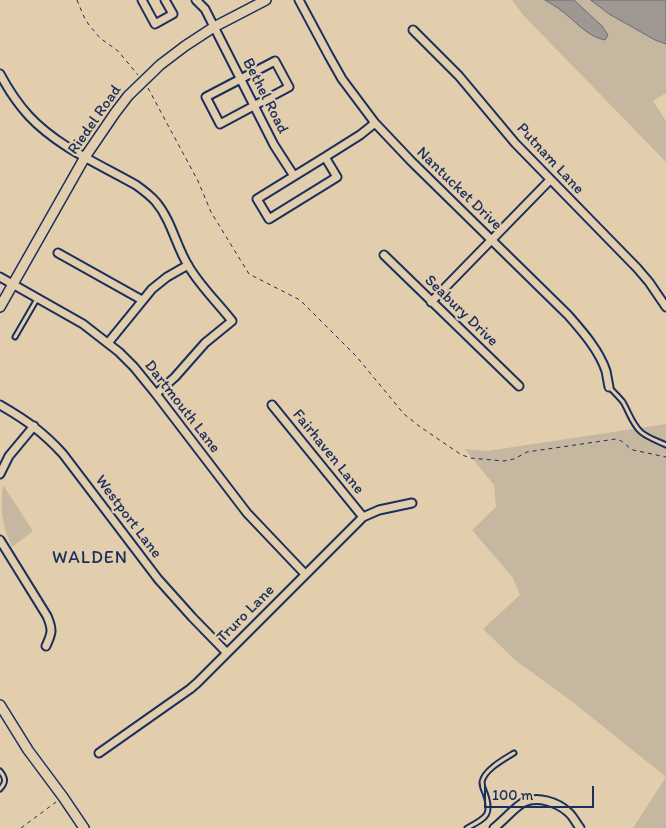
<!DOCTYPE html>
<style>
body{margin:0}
#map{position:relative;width:666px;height:828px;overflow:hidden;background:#e2ceac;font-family:Itim,sans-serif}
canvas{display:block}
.scale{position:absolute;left:484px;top:786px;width:110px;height:22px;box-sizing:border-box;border:2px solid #1b2f5e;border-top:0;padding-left:6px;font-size:15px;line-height:18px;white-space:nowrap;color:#1b2f5e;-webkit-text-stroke:4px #e2ceac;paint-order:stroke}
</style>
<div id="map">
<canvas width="666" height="828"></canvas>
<div class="scale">100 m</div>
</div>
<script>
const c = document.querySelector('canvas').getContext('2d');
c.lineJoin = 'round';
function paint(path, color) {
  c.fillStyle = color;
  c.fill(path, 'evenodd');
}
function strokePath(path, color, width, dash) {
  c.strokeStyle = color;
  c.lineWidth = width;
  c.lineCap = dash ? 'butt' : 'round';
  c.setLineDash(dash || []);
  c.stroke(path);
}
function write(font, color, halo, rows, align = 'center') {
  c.font = font + ' Itim,sans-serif';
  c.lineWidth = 4.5;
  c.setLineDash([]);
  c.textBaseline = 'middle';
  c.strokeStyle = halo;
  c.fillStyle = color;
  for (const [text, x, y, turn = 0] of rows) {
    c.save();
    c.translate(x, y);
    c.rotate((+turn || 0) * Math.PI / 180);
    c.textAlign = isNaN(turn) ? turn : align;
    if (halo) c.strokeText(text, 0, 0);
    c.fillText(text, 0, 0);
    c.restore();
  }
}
paint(new Path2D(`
 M 512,0 L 666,0 L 666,93 L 653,101 L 666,121 L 666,162 L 524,16 Z
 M 666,424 L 666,828 L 633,828 L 666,777 L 574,703 L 515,660 L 483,629 L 520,595 L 513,578 L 472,530 L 496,507 L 494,485 L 465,449 L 487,451 Z
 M 3,485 L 33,531 L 12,547 C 2,524 0,510 3,485 Z`), '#c5b7a0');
const water = new Path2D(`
 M 545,0 L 574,0 L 602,26 L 608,35 L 605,40 C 588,37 575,21 562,11 C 557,7 551,4 545,0 Z
 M 591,0 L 666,0 L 666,44 L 655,40 L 609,14 Z`);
paint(water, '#9e9792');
strokePath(water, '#6a6d7d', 1);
const service = new Path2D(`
 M 15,337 L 37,299
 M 609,387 C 614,392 619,397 623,402 C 629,412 632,424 641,432 C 648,438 658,441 666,445
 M 0,771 C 5,777 7,782 0,789
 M 467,828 C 486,818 493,815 485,793 C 483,789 482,785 482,782 C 484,770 504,759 514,753`);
const minor = new Path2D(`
 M 142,0 L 155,24 L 173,14 L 165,0
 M 196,0 L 205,9 L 274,145 L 294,176
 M 299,0 L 329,56 L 342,79 L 375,123 L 411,161 L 568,315 C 582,331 599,350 606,371 C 607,376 608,382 609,387
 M 413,30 L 459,76 L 515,143 L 637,268 L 649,282 L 666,307
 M 275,61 L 289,87 L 220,124 L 206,97 Z
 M 0,74 C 8,89 17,103 29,116 C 58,147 99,164 136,185 C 143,190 150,195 156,202 C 172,221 176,247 189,267 C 201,287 218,303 232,321 L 205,343 L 175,377 L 156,394
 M 325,157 L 257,199 L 269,219 L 337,177 L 325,157 L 360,135 L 375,123
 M 58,253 L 142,300
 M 384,255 L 519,386
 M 0,277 L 83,324 L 119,352 L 134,367 L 156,394 L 247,513 L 305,574
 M 431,302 L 550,180
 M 108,343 L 152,289 L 167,277 L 188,265
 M 0,405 C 26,420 43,432 63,454 L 158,579 L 192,617 L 227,653
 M 272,405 L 363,517
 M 0,474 L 9,456 L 34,426
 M 0,540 L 47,616 C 53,630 52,633 46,646
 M 99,753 L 190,689 L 197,683 L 363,517 L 379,510 L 412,503
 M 494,828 C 503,821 515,807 524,802 C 538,796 557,802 568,812 C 573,816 576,823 580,828`);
const tertiary = new Path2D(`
 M 0,307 L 85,157 L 115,113 L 128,96 L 160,65 L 185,46 L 214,27 L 266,0
 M 0,705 L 28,750 L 63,797 L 84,828`);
strokePath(service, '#1b2f5e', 7);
strokePath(minor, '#1b2f5e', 11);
strokePath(tertiary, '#1b2f5e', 12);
strokePath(new Path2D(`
 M 77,0 L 84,17 L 89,25 L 100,38 L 118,51 L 138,75
 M 148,88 L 198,181 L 211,212 L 249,274 L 300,300 L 356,356 L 404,414 L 419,426 L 460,454 L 470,458 L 504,461 L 514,459 L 527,452 L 616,439 C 623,440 627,447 633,450 L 666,457
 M 21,828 L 56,802`), '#1b2f5e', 1, [4, 4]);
strokePath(service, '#e2ceac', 3);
strokePath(minor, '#e2ceac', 7);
strokePath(tertiary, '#e2ceac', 9);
write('16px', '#1b2f5e', '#e2ceac', [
 ["Bethel Road",265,96,63],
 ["Riedel Road",95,120,-55],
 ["Putnam Lane",550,159,47],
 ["Nantucket Drive",459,189,44],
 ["Seabury Drive",461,311,44],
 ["Dartmouth Lane",182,407,52],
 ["Fairhaven Lane",328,452,51],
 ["Westport Lane",128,517,53],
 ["Truro Lane",246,614,-45]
]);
c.letterSpacing = '1px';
write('18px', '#1b2f5e', '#e2ceac', [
 ["WALDEN",90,558]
]);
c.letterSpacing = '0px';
</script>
